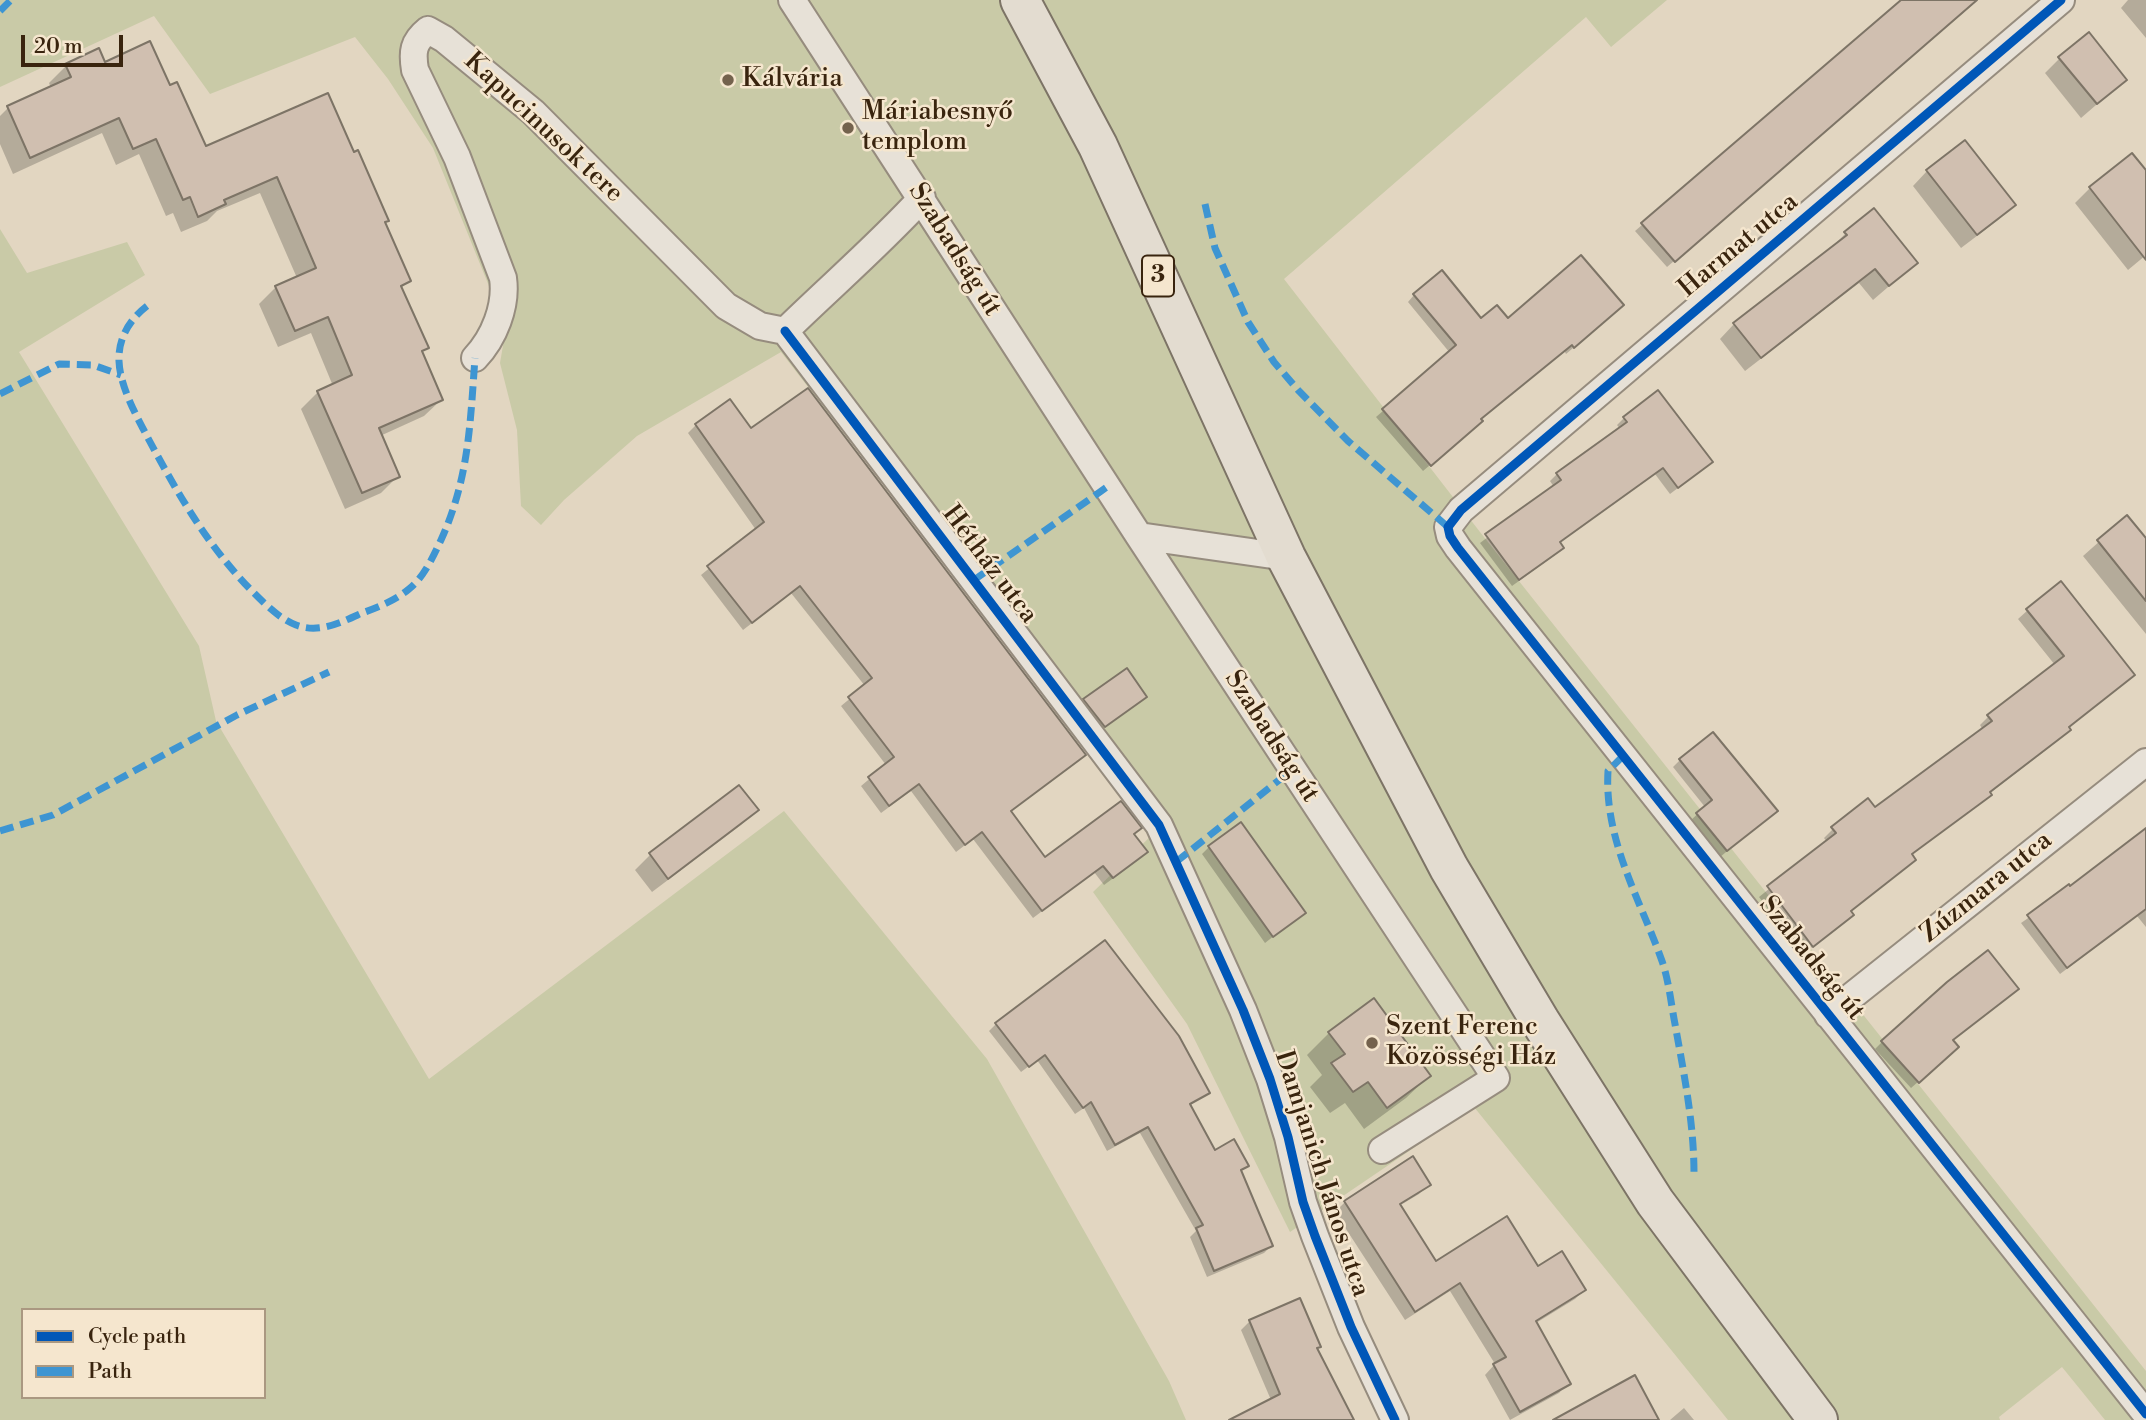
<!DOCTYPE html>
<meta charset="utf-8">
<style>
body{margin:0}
#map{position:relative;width:2146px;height:1420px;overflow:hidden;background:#e2d6c1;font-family:"Libre Bodoni",serif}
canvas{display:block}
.legend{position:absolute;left:21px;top:1308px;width:245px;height:91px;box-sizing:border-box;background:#f5e6ce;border:2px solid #aa9881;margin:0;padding:9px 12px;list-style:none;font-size:21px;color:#39240e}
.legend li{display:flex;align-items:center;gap:14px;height:35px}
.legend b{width:35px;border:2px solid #aa9881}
.scale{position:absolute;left:21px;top:35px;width:102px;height:32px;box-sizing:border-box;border:4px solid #39240e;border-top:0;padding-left:9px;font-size:21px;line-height:24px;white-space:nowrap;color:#39240e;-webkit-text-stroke:5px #f5e6ce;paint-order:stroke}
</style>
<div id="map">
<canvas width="2146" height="1420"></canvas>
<ul class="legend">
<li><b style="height:9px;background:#0057b8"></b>Cycle path</li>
<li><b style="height:9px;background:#3e95d2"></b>Path</li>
</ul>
<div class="scale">20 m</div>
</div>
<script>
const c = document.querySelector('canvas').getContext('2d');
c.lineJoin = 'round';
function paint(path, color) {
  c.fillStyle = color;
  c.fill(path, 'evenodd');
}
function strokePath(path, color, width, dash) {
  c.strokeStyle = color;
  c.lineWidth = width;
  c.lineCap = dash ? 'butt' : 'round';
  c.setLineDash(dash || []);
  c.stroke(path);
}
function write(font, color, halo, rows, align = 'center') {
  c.font = font + ' "Libre Bodoni",serif';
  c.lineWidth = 5;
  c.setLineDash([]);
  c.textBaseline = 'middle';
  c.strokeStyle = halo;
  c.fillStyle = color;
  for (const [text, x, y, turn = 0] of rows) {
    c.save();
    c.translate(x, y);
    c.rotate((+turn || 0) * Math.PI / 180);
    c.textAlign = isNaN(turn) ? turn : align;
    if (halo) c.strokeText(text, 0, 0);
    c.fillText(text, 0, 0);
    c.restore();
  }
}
paint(new Path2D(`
 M 0,0 L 1667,0 L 1611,47 L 1586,17 L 1284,279 L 1480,532 L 2146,1371 L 2146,1420 L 2105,1420 L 2062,1367 L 1999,1417 L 2000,1420 L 1728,1420 L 1474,1107 L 1290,1232 L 1187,1024 L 1093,892 L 1153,834 L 781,352 L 637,436 L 564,500 L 541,525 L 521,506 L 517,430 L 500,363 L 506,328 L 433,148 L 388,79 L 355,37 L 210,94 L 154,16 L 0,87 Z
 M 0,229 L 27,273 L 127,242 L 145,275 L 19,352 L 199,646 L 216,721 L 429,1079 L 784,811 L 987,1059 L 1169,1381 L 1186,1420 L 0,1420 ZM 23,1310 L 264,1310 L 264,1397 L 23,1397 Z`), '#c9caa7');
paint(new Path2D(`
 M 1903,0 L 1978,0 L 1667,267 L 1635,231 Z
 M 2128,0 L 2146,0 L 2146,38 L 2121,8 Z
 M 2060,58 L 2125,80 L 2081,118 L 2045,73 Z
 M 104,64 L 169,87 L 205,148 L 353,154 L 387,221 L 384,224 L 409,281 L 400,289 L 426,348 L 421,353 L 441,400 L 424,416 L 380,436 L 398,476 L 381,493 L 345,509 L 301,409 L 318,392 L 333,386 L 311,333 L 278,347 L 259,304 L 276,287 L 297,278 L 260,193 L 217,211 L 207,221 L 181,232 L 173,213 L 166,216 L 139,154 L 116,165 L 102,133 L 13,174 L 0,144 L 0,116 L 8,108 L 51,88 L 49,83 L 66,66 Z
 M 2132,155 L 2146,173 L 2146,255 L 2128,270 L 2075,203 L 2090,188 Z
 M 1927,171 L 2013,205 L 1998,220 L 1961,248 L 1913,186 Z
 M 1846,233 L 1916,263 L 1873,300 L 1859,283 L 1745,371 L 1720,339 L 1734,324 L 1831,248 Z
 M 1414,295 L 1481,321 L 1615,312 L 1566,354 L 1564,350 L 1479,419 L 1474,428 L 1423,471 L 1376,417 L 1450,353 L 1408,302 Z
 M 1624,418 L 1703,469 L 1670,494 L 1655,474 L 1558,543 L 1562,548 L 1555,555 L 1512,586 L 1480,543 L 1554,487 L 1550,481 L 1557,474 L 1620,429 L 1617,425 Z
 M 696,425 L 1009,812 L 1045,860 L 1133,835 L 1138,860 L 1104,885 L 1094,872 L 1033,918 L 973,839 L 956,852 L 911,791 L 881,813 L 861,786 L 886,765 L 841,706 L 865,686 L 791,593 L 743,630 L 701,575 L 756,530 L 688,433 Z
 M 2127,517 L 2146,541 L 2146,634 L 2083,556 Z
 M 2028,610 L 2124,684 L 2068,728 L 2069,730 L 2060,739 L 1989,794 L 1980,804 L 1911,855 L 1849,912 L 1852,915 L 1842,924 L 1803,954 L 1759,897 L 1827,842 L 1824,838 L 1833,829 L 1875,810 L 1983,730 L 1980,725 L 1989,716 L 2055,665 L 2018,619 Z
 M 1085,700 L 1137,704 L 1097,733 L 1078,707 Z
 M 1680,760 L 1769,817 L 1720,857 L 1690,821 L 1705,807 L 1673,767 Z
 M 739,788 L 756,810 L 741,825 L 652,892 L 635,870 L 650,855 Z
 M 1209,847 L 1303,913 L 1265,943 L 1202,854 Z
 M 2146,849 L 2146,927 L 2137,916 L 2060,974 L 2021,923 L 2070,889 Z
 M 996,1024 L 1208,1093 L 1189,1106 L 1215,1152 L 1247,1166 L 1240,1172 L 1271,1246 L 1264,1253 L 1207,1277 L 1190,1237 L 1196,1231 L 1140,1133 L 1107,1151 L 1084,1108 L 1075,1114 L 1037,1060 L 1021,1072 L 989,1031 Z
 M 1329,1033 L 1429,1076 L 1406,1098 L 1364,1129 L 1345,1103 L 1330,1113 L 1310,1087 L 1322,1075 L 1307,1055 Z
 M 1951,1041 L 1950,1054 L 1911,1088 L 1875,1049 L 1882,1042 Z
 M 1413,1159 L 1428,1184 L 1419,1194 L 1399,1206 L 1436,1263 L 1538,1268 L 1584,1290 L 1575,1299 L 1536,1323 L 1568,1383 L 1559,1393 L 1510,1420 L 1485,1375 L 1495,1364 L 1450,1291 L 1405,1320 L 1335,1212 L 1345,1202 Z
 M 1299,1301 L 1319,1346 L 1316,1349 L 1352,1420 L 1257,1420 L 1271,1400 L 1241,1330 L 1250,1321 Z
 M 1684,1408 L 1694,1420 L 1670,1420 Z`), '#0003');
const building = new Path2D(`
 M 1901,0 L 1977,0 L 1675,262 L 1641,223 Z
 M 2089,32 L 2127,80 L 2097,104 L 2058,57 Z
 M 150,41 L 170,85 L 177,82 L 206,146 L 328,93 L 354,152 L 358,150 L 389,221 L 385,222 L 411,281 L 401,286 L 429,348 L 422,351 L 443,400 L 379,428 L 400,477 L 362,493 L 317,391 L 352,375 L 328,317 L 295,331 L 275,286 L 316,268 L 277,177 L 224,200 L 226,204 L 198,217 L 190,197 L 183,200 L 156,139 L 133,149 L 119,118 L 30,158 L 7,106 L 71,77 L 65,64 L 99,48 L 105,62 Z
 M 1965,140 L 2016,205 L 1977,235 L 1926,170 Z
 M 2132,153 L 2146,170 L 2146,260 L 2089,187 Z
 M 1874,208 L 1918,263 L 1889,286 L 1875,269 L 1761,358 L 1733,323 L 1847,235 L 1844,232 Z
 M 1581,255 L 1624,305 L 1574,348 L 1572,345 L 1481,419 L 1483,421 L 1431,466 L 1382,409 L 1456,345 L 1413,294 L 1442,270 L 1481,318 L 1497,305 L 1508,318 Z
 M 808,388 L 1086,755 L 1011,811 L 1045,857 L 1121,801 L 1142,828 L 1134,834 L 1148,852 L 1113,878 L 1103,866 L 1042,911 L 982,832 L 965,845 L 919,784 L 889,806 L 868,777 L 894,757 L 848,697 L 872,678 L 800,586 L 752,623 L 707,566 L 764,522 L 695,424 L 730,399 L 751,428 Z
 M 1658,390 L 1713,462 L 1678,488 L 1663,468 L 1560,542 L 1564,548 L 1519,580 L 1485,534 L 1561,480 L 1556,473 L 1627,422 L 1623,417 Z
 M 2127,515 L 2146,538 L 2146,601 L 2097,540 Z
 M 2061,581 L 2135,675 L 2069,727 L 2071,730 L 1990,792 L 1992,795 L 1912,854 L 1916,860 L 1851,911 L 1854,915 L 1813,947 L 1767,886 L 1836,833 L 1831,827 L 1868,798 L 1875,807 L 1992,721 L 1987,715 L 2064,656 L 2026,609 Z
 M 1127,668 L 1147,697 L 1105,727 L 1083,699 Z
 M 1713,732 L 1778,811 L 1727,851 L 1696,813 L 1712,800 L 1679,759 Z
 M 739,785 L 759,810 L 668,879 L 649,853 Z
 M 1241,822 L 1306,913 L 1273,937 L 1208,846 Z
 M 2146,828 L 2146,909 L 2067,968 L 2027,915 L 2069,884 L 2070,886 Z
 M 1105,940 L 1179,1036 L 1210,1093 L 1190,1104 L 1215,1150 L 1234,1139 L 1249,1166 L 1241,1170 L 1273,1246 L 1214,1271 L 1196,1228 L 1203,1225 L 1148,1127 L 1115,1145 L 1091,1102 L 1083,1108 L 1045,1055 L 1029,1067 L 995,1023 Z
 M 1988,950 L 2019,989 L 1953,1040 L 1959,1047 L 1919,1083 L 1881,1041 L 1947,982 Z
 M 1374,998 L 1431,1076 L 1387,1108 L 1368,1082 L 1353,1092 L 1331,1063 L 1345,1054 L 1328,1032 Z
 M 1413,1156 L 1431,1185 L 1400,1204 L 1436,1261 L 1507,1216 L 1538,1266 L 1562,1251 L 1586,1290 L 1536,1321 L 1571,1384 L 1520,1412 L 1493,1364 L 1506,1357 L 1460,1283 L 1415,1312 L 1344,1201 Z
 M 1300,1298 L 1321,1347 L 1317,1348 L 1354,1420 L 1229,1420 L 1280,1394 L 1249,1320 Z
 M 1635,1375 L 1659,1420 L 1553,1420 Z`);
paint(building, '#d0bfb0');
strokePath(building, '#7d7466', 2);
const street = new Path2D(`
 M 792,0 L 1139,536 L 1496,1078 L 1382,1150
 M 2061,0 L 1461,510 L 1448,527 L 1450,536 L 1458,548 L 2146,1414
 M 785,331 L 1159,825 L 1243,1010 L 1270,1079 L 1288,1137 L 1303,1202 L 1315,1236 L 1351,1327 L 1395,1420
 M 785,331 C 831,286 879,245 922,198
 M 475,358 C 494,338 507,306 503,278 L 457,157 L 415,70 C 412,52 413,42 428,30 L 444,39 L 533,112 L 726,306 L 760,326 L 785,331
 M 1139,536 L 1286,557
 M 1828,1015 L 2146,762`);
const primary = new Path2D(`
 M 1020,0 L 1098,146 L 1286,557 L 1449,868 L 1540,1021 L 1655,1202 L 1818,1420`);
strokePath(street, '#968c7e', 30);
strokePath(primary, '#7d7466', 42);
strokePath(street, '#e7e1d7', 26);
strokePath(primary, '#e3dcd0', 38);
strokePath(new Path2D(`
 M 0,11 L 11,0
 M 1205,204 L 1215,248 L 1248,322 L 1274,362 L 1298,390 L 1348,441 L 1448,527
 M 147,306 C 130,319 118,338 119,361 C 120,387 137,417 149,440 C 179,496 209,548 254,593 C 266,605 280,619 296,625 C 319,634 342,622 362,613 C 379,607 396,600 409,589 C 424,577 433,557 441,540 C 469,478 470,425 475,358
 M 0,394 L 59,364 L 93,365 L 121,375
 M 974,580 L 1107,487
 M 1623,756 L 1608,771 C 1604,840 1640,899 1662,961 C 1669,981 1671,1004 1675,1024 C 1684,1074 1694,1123 1694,1174
 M 0,831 L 53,815 L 237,715 L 329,672
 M 1176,862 L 1293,769`), '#3e95d2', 7, [14, 7]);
strokePath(new Path2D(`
 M 2061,0 L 1461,510 L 1448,527 L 1450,536 L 1458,548 L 2146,1414
 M 785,331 L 1159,825 L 1243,1010 L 1270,1079 L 1288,1137 L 1303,1202 L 1315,1236 L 1351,1327 L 1395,1420`), '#0057b8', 9);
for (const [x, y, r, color] of [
 [728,80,7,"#74624d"],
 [848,128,7,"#74624d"],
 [1372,1043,7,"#74624d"]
]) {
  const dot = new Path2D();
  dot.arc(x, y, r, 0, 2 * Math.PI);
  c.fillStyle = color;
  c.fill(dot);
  strokePath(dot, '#f5e6ce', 2.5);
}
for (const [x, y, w] of [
 [1158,276,32]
]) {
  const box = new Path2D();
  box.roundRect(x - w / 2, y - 20.5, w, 41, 5);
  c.fillStyle = '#f5e6ce';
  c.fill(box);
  strokePath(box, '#39240e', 2);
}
write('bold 24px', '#39240e', null, [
 ["3",1158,276]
]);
write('26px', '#39240e', '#f5e6ce', [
 ["Kálvária",742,80],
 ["Máriabesnyő",862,113],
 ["templom",862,143],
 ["Szent Ferenc",1386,1028],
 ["Közösségi Ház",1386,1058]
], 'left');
write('26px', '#39240e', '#f5e6ce', [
 ["Kapucinusok tere",543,128,43],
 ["Harmat utca",1739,246,-40],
 ["Szabadság út",954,250,58],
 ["Hétház utca",989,565,53],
 ["Szabadság út",1271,737,57],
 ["Zúzmara utca",1987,888,-39],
 ["Szabadság út",1811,959,51],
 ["Damjanich János utca",1321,1174,72]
]);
</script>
